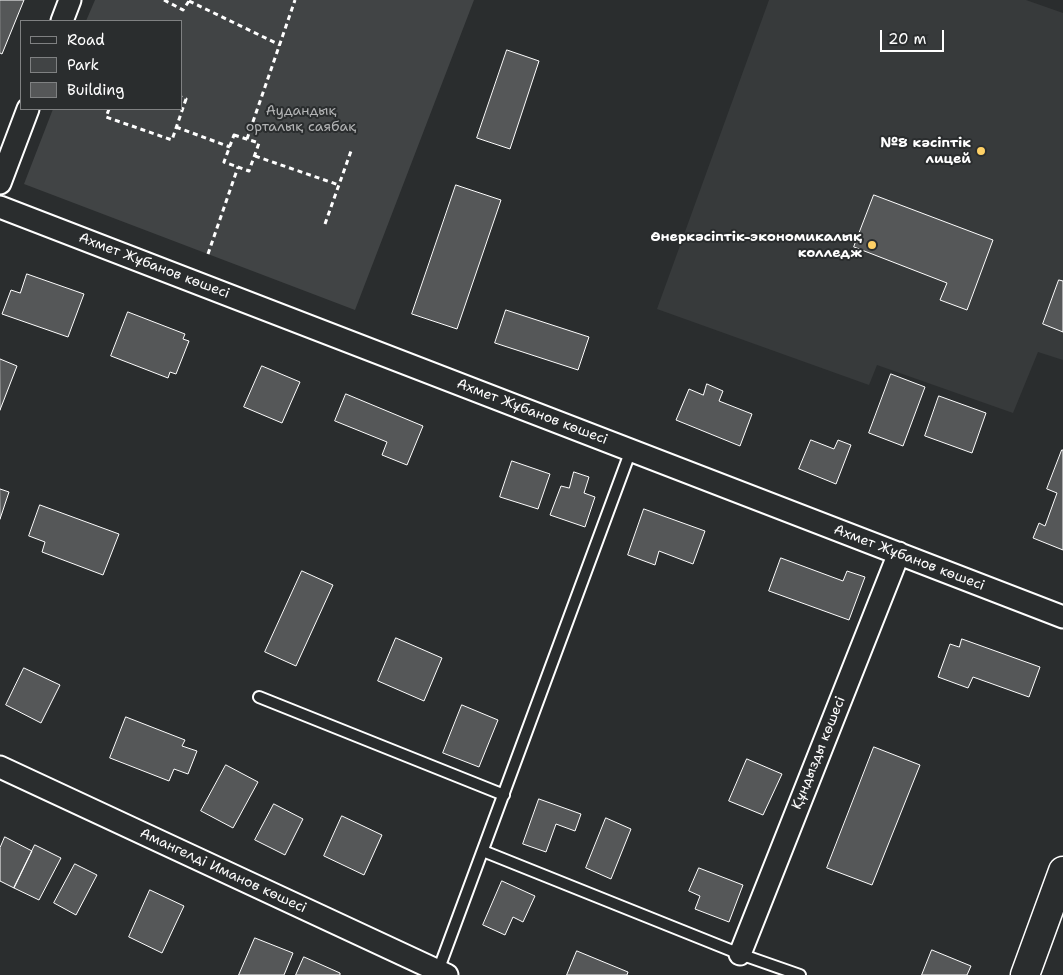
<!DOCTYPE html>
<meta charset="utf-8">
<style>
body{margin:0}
#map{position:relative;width:1063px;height:975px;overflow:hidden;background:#2a2d2e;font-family:"Shantell Sans",sans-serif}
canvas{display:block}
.legend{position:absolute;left:20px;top:20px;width:162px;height:90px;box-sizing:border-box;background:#2a2d2e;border:1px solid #7f8182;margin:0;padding:6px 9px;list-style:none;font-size:15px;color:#fff}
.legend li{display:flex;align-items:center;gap:10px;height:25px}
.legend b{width:25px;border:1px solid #7f8182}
.scale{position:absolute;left:880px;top:30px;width:64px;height:22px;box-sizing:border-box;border:2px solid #fff;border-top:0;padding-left:6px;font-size:15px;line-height:18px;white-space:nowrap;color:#fff;-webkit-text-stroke:4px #2a2d2e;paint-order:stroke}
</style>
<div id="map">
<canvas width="1063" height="975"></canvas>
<ul class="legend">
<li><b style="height:6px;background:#2a2d2e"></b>Road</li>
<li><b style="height:14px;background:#414445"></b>Park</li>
<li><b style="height:14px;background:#555758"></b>Building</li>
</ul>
<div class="scale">20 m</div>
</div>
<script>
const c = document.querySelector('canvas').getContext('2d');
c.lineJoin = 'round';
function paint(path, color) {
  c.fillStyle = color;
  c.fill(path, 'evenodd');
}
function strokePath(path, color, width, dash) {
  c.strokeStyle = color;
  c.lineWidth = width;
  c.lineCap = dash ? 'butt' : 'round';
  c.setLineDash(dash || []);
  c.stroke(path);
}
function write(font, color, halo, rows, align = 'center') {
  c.font = font + ' "Shantell Sans",sans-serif';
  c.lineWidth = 4;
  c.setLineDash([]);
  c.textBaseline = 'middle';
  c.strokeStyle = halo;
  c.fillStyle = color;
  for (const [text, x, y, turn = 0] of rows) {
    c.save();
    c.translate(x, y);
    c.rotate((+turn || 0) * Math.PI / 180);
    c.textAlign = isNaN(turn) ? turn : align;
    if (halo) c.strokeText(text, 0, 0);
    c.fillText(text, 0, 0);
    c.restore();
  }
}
paint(new Path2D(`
 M 769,0 L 1026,0 L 1063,13 L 1063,360 L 1038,352 L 1013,413 L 877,365 L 869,385 L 657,309 Z`), '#373a3b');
paint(new Path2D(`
 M 95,0 L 474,0 L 355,310 L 24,184 L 53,109 L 181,109 L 181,21 L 86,21 Z`), '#414445');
const building = new Path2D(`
 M 0,0 L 24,0 L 2,54 L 0,53 Z
 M 507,50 L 539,61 L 510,149 L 477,138 Z
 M 456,185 L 501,200 L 457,329 L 412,314 Z
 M 874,195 L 993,240 L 967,310 L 940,300 L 947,283 L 854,247 Z
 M 27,274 L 84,294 L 68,337 L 2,314 L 11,290 L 20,293 Z
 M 1059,280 L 1063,281 L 1063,332 L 1043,324 Z
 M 506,310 L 589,337 L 578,370 L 495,343 Z
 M 128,312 L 185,334 L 183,339 L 189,341 L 176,374 L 170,372 L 168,378 L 111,356 Z
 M 0,359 L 17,366 L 0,410 Z
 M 262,366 L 300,382 L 282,423 L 244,407 Z
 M 891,374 L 925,387 L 903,446 L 869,433 Z
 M 707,384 L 723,391 L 719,401 L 752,414 L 740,446 L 676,420 L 689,389 L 703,395 Z
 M 346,394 L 423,426 L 407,465 L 382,455 L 387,442 L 335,421 Z
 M 939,396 L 986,413 L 972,453 L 925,436 Z
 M 811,440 L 834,449 L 838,440 L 851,445 L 836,484 L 799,469 Z
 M 1062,450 L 1063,450 L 1063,550 L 1033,538 L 1039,523 L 1045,526 L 1057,493 L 1047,489 Z
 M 512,461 L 550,474 L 538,509 L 500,497 Z
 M 574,472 L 589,477 L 584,493 L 595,497 L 585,527 L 550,515 L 561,486 L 569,488 Z
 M 0,489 L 9,492 L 0,519 Z
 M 40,505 L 119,534 L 103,575 L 42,552 L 45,542 L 29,536 Z
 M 644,509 L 705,531 L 693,564 L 659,551 L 655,565 L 628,555 Z
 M 781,558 L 843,581 L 847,571 L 865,577 L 849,620 L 769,591 Z
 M 302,571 L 333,585 L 296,666 L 265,652 Z
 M 396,638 L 442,658 L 424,701 L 378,681 Z
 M 962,639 L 1040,667 L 1029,697 L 973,677 L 968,688 L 938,677 L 950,644 L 959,647 Z
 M 24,668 L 60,685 L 41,723 L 6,705 Z
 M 462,705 L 498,720 L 479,767 L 443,753 Z
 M 126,717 L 185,740 L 182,746 L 197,751 L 188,774 L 174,769 L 169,781 L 110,758 Z
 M 874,747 L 920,765 L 872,885 L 827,868 Z
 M 747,759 L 782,774 L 763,815 L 729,801 Z
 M 226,765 L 258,782 L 233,828 L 201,811 Z
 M 539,799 L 581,814 L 575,831 L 556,824 L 546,852 L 523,844 Z
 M 274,804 L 303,819 L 285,855 L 255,840 Z
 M 342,816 L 382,835 L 364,875 L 324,856 Z
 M 606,818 L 631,829 L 611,879 L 586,868 Z
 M 5,837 L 32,851 L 14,888 L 0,881 L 0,848 Z
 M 35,845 L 61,858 L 39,900 L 14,888 Z
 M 75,864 L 97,875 L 76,915 L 54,903 Z
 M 699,868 L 743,885 L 729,922 L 695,909 L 700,896 L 689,891 Z
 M 502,881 L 535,896 L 523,922 L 513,917 L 505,935 L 483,925 Z
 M 150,890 L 184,906 L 162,953 L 129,937 Z
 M 255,938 L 293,953 L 284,975 L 239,975 Z
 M 932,950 L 971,966 L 967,975 L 922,975 Z
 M 577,951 L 628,972 L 627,975 L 567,975 Z
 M 304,957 L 340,973 L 340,975 L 296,975 Z`);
paint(building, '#555758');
strokePath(building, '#fff', 1);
const lane = new Path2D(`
 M 259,697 L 504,795
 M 483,851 L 740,954 L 800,975
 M 438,971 L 631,450`);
const street = new Path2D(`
 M 62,21 L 70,0
 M 0,183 L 28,109
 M 0,207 L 1063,617
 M 0,767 L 447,975
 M 740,954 L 899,553`);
const secondary = new Path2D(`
 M 1025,975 L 1063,871`);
strokePath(lane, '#fff', 14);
strokePath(street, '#fff', 25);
strokePath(secondary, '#fff', 31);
strokePath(new Path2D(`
 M 164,0 L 183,10 L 189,1
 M 189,1 L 280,45
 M 109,109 L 106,117 L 172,140 L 186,99 L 181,97
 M 176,127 L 230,147
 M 234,135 L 259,143 L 249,171 L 224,162 Z
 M 247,139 L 295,0
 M 255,156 L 339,185
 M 325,224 L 351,151
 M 208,254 L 238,167`), '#fff', 3, [5, 4]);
strokePath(lane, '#2a2d2e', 10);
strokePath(street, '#2a2d2e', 21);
strokePath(secondary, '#2a2d2e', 28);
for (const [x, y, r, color] of [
 [981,151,5,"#ffd166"],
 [872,245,5,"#ffd166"]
]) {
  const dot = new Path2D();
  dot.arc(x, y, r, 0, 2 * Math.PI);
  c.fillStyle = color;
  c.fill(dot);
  strokePath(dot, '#2a2d2e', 2);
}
write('14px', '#b3b4b5', '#2a2d2e', [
 ["Аудандық",301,111],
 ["орталық саябақ",301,127]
]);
write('bold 14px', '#fff', '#2a2d2e', [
 ["№8 кәсіптік",971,143],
 ["лицей",971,159],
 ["Өнеркәсіптік-экономикалық",862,237],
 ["колледж",862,253]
], 'right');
write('14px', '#fff', '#2a2d2e', [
 ["Ахмет Жұбанов көшесі",154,266,21],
 ["Ахмет Жұбанов көшесі",532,412,21],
 ["Ахмет Жұбанов көшесі",909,558,21],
 ["Құндызды көшесі",819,753,-68],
 ["Амангелді Иманов көшесі",223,871,25]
]);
</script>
